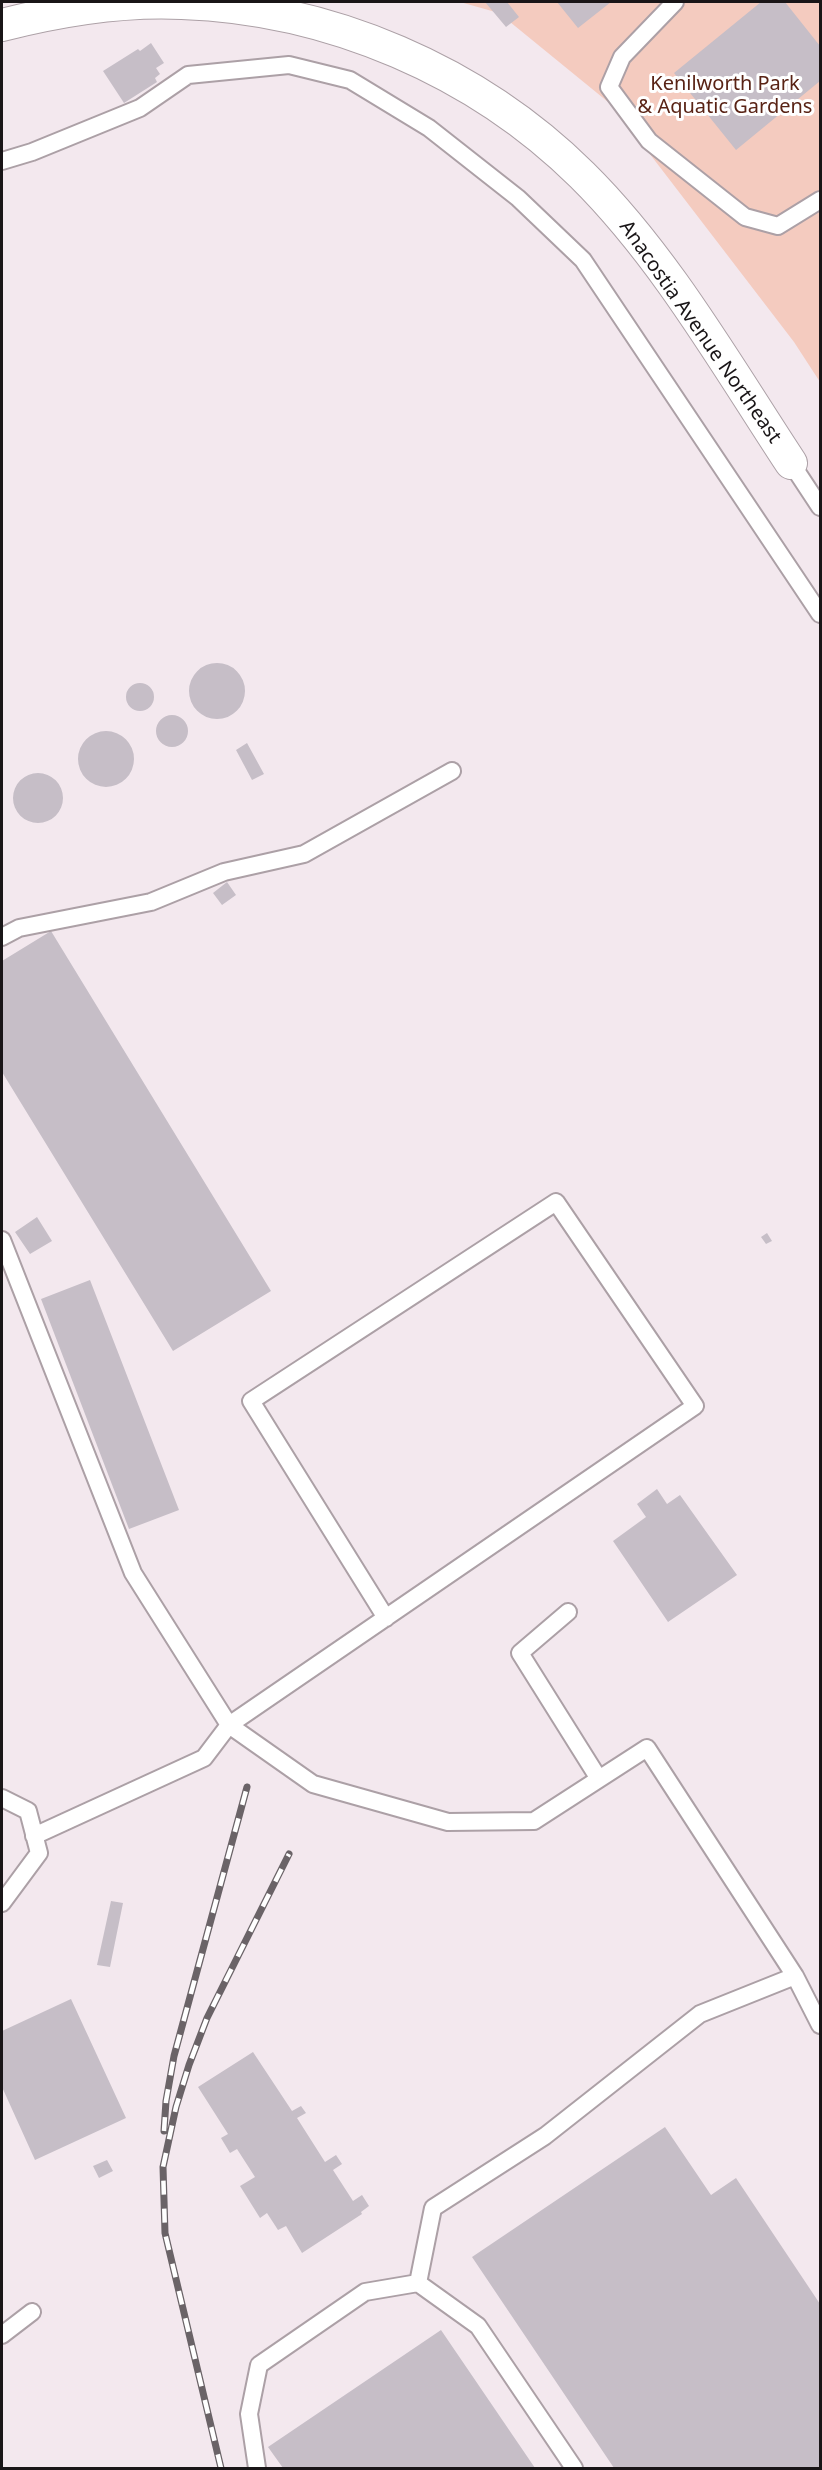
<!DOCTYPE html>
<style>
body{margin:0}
#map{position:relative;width:822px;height:2470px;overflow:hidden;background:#f3e8ee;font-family:"Noto Sans",sans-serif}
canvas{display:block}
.frame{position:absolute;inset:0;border:3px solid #191517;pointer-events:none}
</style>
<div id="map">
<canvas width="822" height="2470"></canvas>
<div class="frame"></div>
</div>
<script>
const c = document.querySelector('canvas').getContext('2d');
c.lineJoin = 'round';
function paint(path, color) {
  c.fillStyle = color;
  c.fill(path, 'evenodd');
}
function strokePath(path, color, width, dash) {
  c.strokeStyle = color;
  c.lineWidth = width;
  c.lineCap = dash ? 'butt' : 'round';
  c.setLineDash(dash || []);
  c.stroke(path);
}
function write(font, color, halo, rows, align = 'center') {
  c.font = font + ' "Noto Sans",sans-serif';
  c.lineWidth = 6;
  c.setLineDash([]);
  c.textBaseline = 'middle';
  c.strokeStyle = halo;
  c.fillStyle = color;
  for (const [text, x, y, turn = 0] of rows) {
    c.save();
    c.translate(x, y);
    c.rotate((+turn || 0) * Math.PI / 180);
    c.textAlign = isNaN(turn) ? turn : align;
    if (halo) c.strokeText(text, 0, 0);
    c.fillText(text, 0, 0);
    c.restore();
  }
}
paint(new Path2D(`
 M 460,2 L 820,2 L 820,382 L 794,342 L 613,106 L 499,13 Z`), '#f4cbbf');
paint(new Path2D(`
 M 485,2 L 507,2 L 519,17 L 506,27 Z
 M 557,2 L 611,2 L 578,28 Z
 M 761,2 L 785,2 L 820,46 L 820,81 L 736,150 L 674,73 Z
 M 151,43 L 164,63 L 156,68 L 160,74 L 155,78 L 157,82 L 124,103 L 103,71 L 138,49 L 140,51 Z
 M189 691a28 28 0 1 1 56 0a28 28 0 1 1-56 0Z
 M126 697a14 14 0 1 1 28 0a14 14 0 1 1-28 0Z
 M156 731a16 16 0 1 1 32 0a16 16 0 1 1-32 0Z
 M78 759a28 28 0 1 1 56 0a28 28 0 1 1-56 0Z
 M 247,743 L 264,774 L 252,780 L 236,750 Z
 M13 798a25 25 0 1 1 50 0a25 25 0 1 1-50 0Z
 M 227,882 L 236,895 L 222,905 L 213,893 Z
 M 51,931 L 271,1291 L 173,1351 L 2,1072 L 2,961 Z
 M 37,1217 L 52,1241 L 30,1254 L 15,1232 Z
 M 767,1233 L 772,1241 L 766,1244 L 761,1237 Z
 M 90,1280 L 179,1510 L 129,1529 L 41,1299 Z
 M 657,1489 L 667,1504 L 680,1495 L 737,1575 L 668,1622 L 613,1541 L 646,1517 L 637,1504 Z
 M 111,1901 L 123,1903 L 110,1967 L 97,1965 Z
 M 71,1999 L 126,2118 L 35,2160 L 2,2087 L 2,2031 Z
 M 253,2052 L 292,2111 L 301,2106 L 306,2113 L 297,2118 L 325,2162 L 336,2155 L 342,2164 L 333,2170 L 353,2201 L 362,2195 L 369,2206 L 361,2212 L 362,2214 L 302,2253 L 286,2226 L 278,2230 L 267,2213 L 260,2218 L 240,2186 L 255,2177 L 237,2149 L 230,2153 L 221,2138 L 228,2134 L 198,2087 Z
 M 665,2127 L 711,2195 L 736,2178 L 820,2304 L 820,2468 L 614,2468 L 472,2257 Z
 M 107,2160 L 113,2171 L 99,2178 L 93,2166 Z
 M 441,2330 L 535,2468 L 283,2468 L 268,2447 Z`), '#c6bec7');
const lane = new Path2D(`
 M 675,2 L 622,57 L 609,87 L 649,141 L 745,217 L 778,226 L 820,200
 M 2,161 L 32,152 L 140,108 L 188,75 L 289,65 L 350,80 L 429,128 L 518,198 L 583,260 L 820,614
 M 791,463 L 820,507
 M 2,937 L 19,928 L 151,902 L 224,872 L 304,854 L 452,771
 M 2,1240 L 133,1573 L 229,1725 L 204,1758 L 34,1836
 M 568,1612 L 520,1653 L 599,1779
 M 386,1618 L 251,1401 L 556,1202 L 695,1406 L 229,1725 L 313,1784 L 448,1822 L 534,1821 L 647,1748 L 795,1976 L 820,2025
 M 2,1798 L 28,1811 L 39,1853 L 2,1903
 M 418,2283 L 433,2208 L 545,2136 L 700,2014 L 795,1976
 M 2,2335 L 32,2312
 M 257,2468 L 249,2414 L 259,2365 L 365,2292 L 418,2283 L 478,2326 L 574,2468`);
const street = new Path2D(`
 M 2,25 C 61,10 121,0 182,3 C 330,8 477,71 582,175 C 665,257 727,366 791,463`);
strokePath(lane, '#aca0a6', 20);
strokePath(street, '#aca0a6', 34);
strokePath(lane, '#fff', 16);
strokePath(street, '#fff', 32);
const rail = new Path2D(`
 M 164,2131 L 166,2101 L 174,2056 L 247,1787
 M 221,2468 L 165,2233 L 163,2167 L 176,2107 L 189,2065 L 207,2018 L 289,1854`);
strokePath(rail, '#6a6367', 7);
strokePath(rail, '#fff', 4.5, [14]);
write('20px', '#592315', '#fff', [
 ["Kenilworth Park",725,84],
 ["& Aquatic Gardens",725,107]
]);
write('20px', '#191517', '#fff', [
 ["Anacostia Avenue Northeast",700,332,55]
]);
</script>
